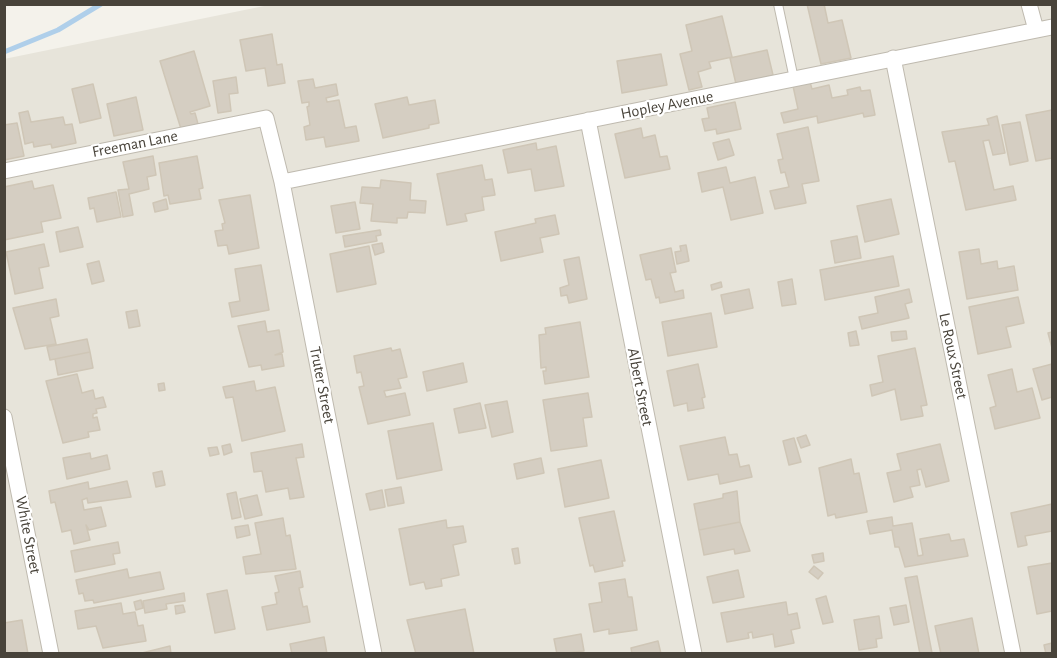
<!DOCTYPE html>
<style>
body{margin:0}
#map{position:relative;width:1057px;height:658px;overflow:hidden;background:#f4f2eb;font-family:"Alegreya Sans",sans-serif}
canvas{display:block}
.frame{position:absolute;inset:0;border:6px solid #48433a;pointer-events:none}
</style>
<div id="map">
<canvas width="1057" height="658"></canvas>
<div class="frame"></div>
</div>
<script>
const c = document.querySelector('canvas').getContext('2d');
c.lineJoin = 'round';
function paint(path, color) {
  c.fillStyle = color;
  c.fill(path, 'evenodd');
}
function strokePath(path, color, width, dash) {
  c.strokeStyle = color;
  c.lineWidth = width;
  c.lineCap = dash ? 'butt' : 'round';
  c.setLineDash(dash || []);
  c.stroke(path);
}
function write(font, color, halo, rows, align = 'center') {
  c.font = font + ' "Alegreya Sans",sans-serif';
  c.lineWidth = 4.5;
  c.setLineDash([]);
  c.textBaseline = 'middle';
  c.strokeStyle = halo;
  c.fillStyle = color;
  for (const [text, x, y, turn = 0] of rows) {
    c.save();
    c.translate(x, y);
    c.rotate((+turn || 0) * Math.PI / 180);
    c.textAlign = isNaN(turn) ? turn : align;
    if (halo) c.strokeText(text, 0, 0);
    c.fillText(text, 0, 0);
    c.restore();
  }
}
paint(new Path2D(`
 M 269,5 L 1052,5 L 1052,653 L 5,653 L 4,59 Z`), '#e7e4da');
strokePath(new Path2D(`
 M 4,52 L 58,30 L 101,4`), '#afcfea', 5);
const building = new Path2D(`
 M 807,4 L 824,4 L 828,23 L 842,20 L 851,58 L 821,64 Z
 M 722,16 L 732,57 L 709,62 L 711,68 L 698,72 L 702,87 L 689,90 L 680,54 L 692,51 L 686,25 Z
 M 272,34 L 277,65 L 282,64 L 285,83 L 268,86 L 265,68 L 246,71 L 240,40 Z
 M 767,50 L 773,75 L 736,84 L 730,58 Z
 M 194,51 L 210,106 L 190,112 L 191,114 L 195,113 L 198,124 L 181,129 L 160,61 Z
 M 661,54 L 667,85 L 622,93 L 617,61 Z
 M 236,77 L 238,93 L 229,94 L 231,111 L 218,113 L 213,81 Z
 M 313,79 L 315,88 L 336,84 L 338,95 L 326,98 L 327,102 L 339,100 L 345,128 L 356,126 L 359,141 L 326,147 L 324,137 L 306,140 L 304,127 L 310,125 L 307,107 L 309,106 L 309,102 L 302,103 L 298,81 Z
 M 810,82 L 812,89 L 829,85 L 832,98 L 848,95 L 847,90 L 860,87 L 861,91 L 870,90 L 875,115 L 864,117 L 863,113 L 818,123 L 817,116 L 784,123 L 781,113 L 798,109 L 793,86 Z
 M 93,84 L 101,118 L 80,123 L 72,89 Z
 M 136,97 L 143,130 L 114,136 L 107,104 Z
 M 407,97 L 409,105 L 435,100 L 439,123 L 429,125 L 429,128 L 383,138 L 375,104 Z
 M 735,102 L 741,129 L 717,134 L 716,129 L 705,131 L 702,119 L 709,118 L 707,108 Z
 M 1052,110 L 1052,158 L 1036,161 L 1026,115 Z
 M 28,111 L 31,122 L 63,117 L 65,125 L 72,124 L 76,143 L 52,148 L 51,144 L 34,147 L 33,142 L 25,144 L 19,113 Z
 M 997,116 L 1005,153 L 993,155 L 989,140 L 983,141 L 994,190 L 1013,186 L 1016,200 L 966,210 L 955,161 L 949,162 L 942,132 L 989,125 L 987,119 Z
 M 1020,122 L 1028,161 L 1010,165 L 1002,125 Z
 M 17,123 L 24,156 L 4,160 L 4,125 Z
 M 808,127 L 819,181 L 802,184 L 806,203 L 775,209 L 770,191 L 789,187 L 785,172 L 781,173 L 778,160 L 783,159 L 777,134 Z
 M 641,128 L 643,138 L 655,135 L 660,157 L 667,156 L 670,169 L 625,178 L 615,134 Z
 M 729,139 L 734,155 L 718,160 L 713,143 Z
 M 536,143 L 537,150 L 556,146 L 564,186 L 535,191 L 531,169 L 508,173 L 503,150 Z
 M 153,156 L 156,175 L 147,177 L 149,189 L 129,194 L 133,215 L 123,217 L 118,190 L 129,189 L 123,162 Z
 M 197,156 L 203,188 L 199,189 L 201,199 L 170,204 L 168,195 L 164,196 L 159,163 Z
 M 482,165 L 485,180 L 492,179 L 495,195 L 482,197 L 484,210 L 465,214 L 467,221 L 447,225 L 437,174 Z
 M 726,167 L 730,183 L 755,177 L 763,213 L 731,220 L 723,187 L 702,192 L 698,173 Z
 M 381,180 L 411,183 L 410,200 L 426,201 L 425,213 L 408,212 L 407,218 L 397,218 L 397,223 L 371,221 L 373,204 L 360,203 L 362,187 L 380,188 Z
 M 32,181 L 34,189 L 53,185 L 61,218 L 41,222 L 43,232 L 4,240 L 4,187 Z
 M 116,192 L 121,217 L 97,222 L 94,208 L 90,209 L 88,198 Z
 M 250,195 L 259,248 L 229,254 L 227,245 L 218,246 L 215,231 L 223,230 L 222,224 L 225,223 L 219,200 Z
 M 166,199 L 168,209 L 155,212 L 153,203 Z
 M 891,199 L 899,234 L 865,242 L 857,206 Z
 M 355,202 L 360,229 L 336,233 L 331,206 Z
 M 555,215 L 559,234 L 540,238 L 543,252 L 501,261 L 495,232 L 536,223 L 535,219 Z
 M 78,227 L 83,247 L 60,252 L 56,232 Z
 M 380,230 L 381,235 L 376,236 L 377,241 L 345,247 L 343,236 Z
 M 857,236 L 861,258 L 835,263 L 831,241 Z
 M 382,243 L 384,252 L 375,255 L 372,245 Z
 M 44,244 L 49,266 L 39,268 L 43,288 L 15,294 L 6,252 Z
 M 686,245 L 689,261 L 677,264 L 675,252 L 681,251 L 680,246 Z
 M 369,246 L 376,284 L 337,292 L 330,254 Z
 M 671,248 L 676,272 L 670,273 L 675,292 L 683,290 L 684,298 L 660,303 L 659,297 L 656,298 L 651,279 L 646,280 L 640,255 Z
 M 979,249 L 981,264 L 997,261 L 998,269 L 1014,266 L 1018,290 L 967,299 L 959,252 Z
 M 893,256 L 899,286 L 825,300 L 820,270 Z
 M 579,257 L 587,299 L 569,303 L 567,295 L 561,296 L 560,288 L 569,285 L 564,260 Z
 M 99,261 L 104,281 L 92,284 L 87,264 Z
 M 261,265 L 269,310 L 232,317 L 229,303 L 240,301 L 235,269 Z
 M 792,279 L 796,304 L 782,306 L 778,282 Z
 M 721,282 L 722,287 L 712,290 L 711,285 Z
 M 749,289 L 753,308 L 725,314 L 721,295 Z
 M 909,289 L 912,302 L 905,304 L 909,318 L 862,329 L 859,317 L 878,313 L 875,297 Z
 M 1018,297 L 1024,323 L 1006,327 L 1011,347 L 978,354 L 969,307 Z
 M 56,299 L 59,316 L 50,318 L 56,344 L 25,349 L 13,308 Z
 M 137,310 L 140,326 L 129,328 L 126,312 Z
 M 711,313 L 717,347 L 668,356 L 662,322 Z
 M 265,321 L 267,332 L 279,330 L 283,352 L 275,355 L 282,354 L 284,366 L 262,370 L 261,365 L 249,367 L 238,326 Z
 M 580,322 L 589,377 L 545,384 L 543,371 L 546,371 L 546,367 L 541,368 L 539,335 L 546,334 L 545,328 Z
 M 856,331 L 859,345 L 850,346 L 848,333 Z
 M 906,331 L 907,339 L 892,341 L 891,332 Z
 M 1052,332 L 1052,348 L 1048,333 Z
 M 87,339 L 90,352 L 50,360 L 47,347 Z
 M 391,348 L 392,351 L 400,349 L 407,377 L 398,379 L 401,388 L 384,391 L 386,397 L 405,393 L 410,415 L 368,424 L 359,387 L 364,386 L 361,372 L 357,373 L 354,356 Z
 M 915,348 L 927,405 L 921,406 L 923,416 L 901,420 L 895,389 L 872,396 L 870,385 L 883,382 L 878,356 Z
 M 90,352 L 93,368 L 58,375 L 55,359 Z
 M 463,363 L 467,382 L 427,391 L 423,372 Z
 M 698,364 L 705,397 L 702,398 L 704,408 L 688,411 L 687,403 L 674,406 L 667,371 Z
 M 1052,364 L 1052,397 L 1042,400 L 1033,369 Z
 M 1012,369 L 1017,392 L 1032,388 L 1040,418 L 995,429 L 990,408 L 996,406 L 988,375 Z
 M 77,374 L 82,393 L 93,390 L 95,399 L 103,397 L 106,407 L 96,409 L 97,413 L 93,414 L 93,418 L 97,417 L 100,430 L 88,432 L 89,437 L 63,443 L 46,381 Z
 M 254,381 L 256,391 L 275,387 L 285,431 L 242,441 L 233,397 L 226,398 L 223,387 Z
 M 164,383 L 165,390 L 159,391 L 158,384 Z
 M 588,393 L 592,417 L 583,418 L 587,446 L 551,451 L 543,400 Z
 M 507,401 L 513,432 L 492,437 L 485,405 Z
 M 480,403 L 486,428 L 459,433 L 454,409 Z
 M 433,423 L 442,470 L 397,479 L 388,431 Z
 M 806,435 L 810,445 L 801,448 L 797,438 Z
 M 725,437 L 729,455 L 737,454 L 740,467 L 749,465 L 752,477 L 720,484 L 718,474 L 688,480 L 680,446 Z
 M 794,438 L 801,462 L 789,465 L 783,441 Z
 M 230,444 L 232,452 L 224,455 L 222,446 Z
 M 302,444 L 304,457 L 296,458 L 304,497 L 290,499 L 288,488 L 266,492 L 262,471 L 254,472 L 251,453 Z
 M 940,444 L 949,481 L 926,487 L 921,469 L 917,470 L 920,485 L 910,487 L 913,497 L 894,502 L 887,473 L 901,470 L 897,454 Z
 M 217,447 L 219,454 L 210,456 L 208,448 Z
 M 90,453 L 91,459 L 107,455 L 110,469 L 67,479 L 63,458 Z
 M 541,458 L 544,473 L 517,479 L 514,464 Z
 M 851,459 L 854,474 L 859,473 L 867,512 L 836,518 L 835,514 L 828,516 L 819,468 Z
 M 601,460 L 609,498 L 565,507 L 558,469 Z
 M 162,471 L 165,485 L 156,487 L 153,473 Z
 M 127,481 L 131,497 L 88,503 L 87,498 L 82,500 L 84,510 L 101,507 L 106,526 L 89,530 L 86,525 L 90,540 L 74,544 L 71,530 L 62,532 L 55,502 L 51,503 L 49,491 L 88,482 L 89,489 Z
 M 401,487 L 404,503 L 388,506 L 385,490 Z
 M 382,490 L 385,507 L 370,510 L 366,494 Z
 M 737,491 L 740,522 L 699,530 L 694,504 L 723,498 L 723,494 Z
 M 236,492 L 241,517 L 232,519 L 227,494 Z
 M 257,495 L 262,515 L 245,519 L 240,499 Z
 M 1052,504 L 1052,531 L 1025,536 L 1027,545 L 1018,547 L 1011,513 Z
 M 614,511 L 625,561 L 622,561 L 623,566 L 595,572 L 593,565 L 590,566 L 579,518 Z
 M 892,517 L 893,526 L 912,523 L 918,556 L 923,555 L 920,539 L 949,534 L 951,541 L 964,539 L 968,556 L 905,567 L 899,547 L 895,547 L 892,530 L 870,534 L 867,521 Z
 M 283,518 L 286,536 L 290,535 L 296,569 L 246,574 L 243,557 L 261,554 L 255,523 Z
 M 446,520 L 447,528 L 463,526 L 466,542 L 453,545 L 459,575 L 441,579 L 442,586 L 426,589 L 424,582 L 410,585 L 399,529 Z
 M 740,522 L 750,551 L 735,554 L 734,549 L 704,555 L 699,530 Z
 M 248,525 L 250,535 L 237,538 L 235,527 Z
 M 118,542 L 120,553 L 113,554 L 115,564 L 75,572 L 71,551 Z
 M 518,548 L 520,563 L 515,564 L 512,549 Z
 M 823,553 L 824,561 L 814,563 L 812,555 Z
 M 1052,563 L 1052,611 L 1037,614 L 1028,567 Z
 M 814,566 L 823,573 L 818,579 L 809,572 Z
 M 127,569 L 129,578 L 160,572 L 164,589 L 94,603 L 93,600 L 85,601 L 83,593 L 79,594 L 76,580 Z
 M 738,570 L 744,597 L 713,603 L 707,577 Z
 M 300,571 L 303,587 L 299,588 L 303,607 L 307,606 L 310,622 L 267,630 L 262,607 L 277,604 L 275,593 L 279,592 L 275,576 Z
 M 917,576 L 932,653 L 929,654 L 920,654 L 905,578 Z
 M 625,579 L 628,597 L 632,597 L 637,630 L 609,634 L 609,629 L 594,632 L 589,604 L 602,602 L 599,583 Z
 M 227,590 L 235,629 L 215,633 L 207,594 Z
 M 184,593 L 185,601 L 166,604 L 167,609 L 145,613 L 143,601 Z
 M 826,596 L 833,622 L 823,624 L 816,599 Z
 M 141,600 L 143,608 L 136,610 L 134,602 Z
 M 786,602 L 788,615 L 797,613 L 800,628 L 791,630 L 794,643 L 775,647 L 773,634 L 753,638 L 752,632 L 748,633 L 749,638 L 727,642 L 721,613 Z
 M 121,603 L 123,614 L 135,612 L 138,626 L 143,625 L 146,641 L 103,648 L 96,626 L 78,629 L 75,611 Z
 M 183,605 L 185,612 L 176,614 L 175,606 Z
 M 906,605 L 909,622 L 894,625 L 890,608 Z
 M 465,609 L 474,654 L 416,654 L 407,620 Z
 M 879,616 L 882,638 L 876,639 L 877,647 L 859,650 L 854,620 Z
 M 972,618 L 979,654 L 941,654 L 935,626 Z
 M 22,620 L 28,654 L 4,654 L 4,623 Z
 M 581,634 L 584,651 L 557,654 L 554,639 Z
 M 324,637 L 327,654 L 292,654 L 290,644 Z
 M 658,641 L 661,654 L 632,654 L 631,648 Z
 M 1052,643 L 1052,654 L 1046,654 L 1044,645 Z
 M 170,646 L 171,654 L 138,654 Z`);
paint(building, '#d5cec2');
strokePath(building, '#cfc6b6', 1.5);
const service = new Path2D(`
 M 778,4 L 794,79`);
const minor = new Path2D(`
 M 1029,4 L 1036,30
 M 893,58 L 1013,654
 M 588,120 L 694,654
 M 4,171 L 266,118 L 282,182 L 374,654
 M 282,182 L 1052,27
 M 4,417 L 51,654`);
strokePath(service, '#bfbaaf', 10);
strokePath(minor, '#bfbaaf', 17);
strokePath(service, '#fff', 8);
strokePath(minor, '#fff', 15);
write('16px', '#48433a', '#fff', [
 ["Hopley Avenue",667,105,-11],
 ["Freeman Lane",135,144,-11],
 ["Le Roux Street",953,356,78],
 ["Truter Street",322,385,79],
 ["Albert Street",640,387,79],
 ["White Street",28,535,79]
]);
</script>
